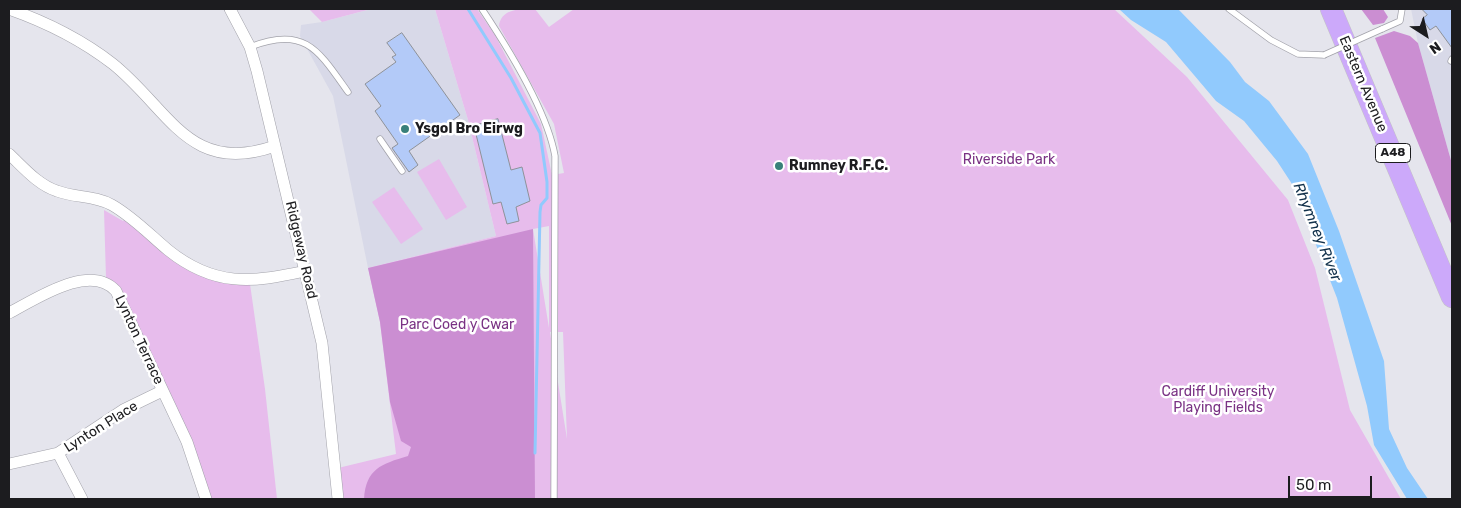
<!DOCTYPE html>
<style>
body{margin:0}
#map{position:relative;width:1461px;height:508px;overflow:hidden;background:#e5e5ed;font-family:Rubik,sans-serif}
canvas{display:block}
.frame{position:absolute;inset:0;border:10px solid #1c1c1f;pointer-events:none}
.north{position:absolute;left:1401px;top:10px;width:50px;height:50px;-webkit-text-stroke:4px #fff;paint-order:stroke;rotate:145deg;font-size:14px;font-weight:700;line-height:20px;text-align:center;color:#1c1c1f}
.north::after{content:'';display:block;margin:auto;width:18px;height:22px;background:#1c1c1f;clip-path:polygon(50% 0,100% 100%,50% 72%,0 100%)}
.scale{position:absolute;left:1288px;top:476px;width:84px;height:22px;box-sizing:border-box;border:2px solid #1c1c1f;border-top:0;padding-left:6px;font-size:15px;line-height:18px;white-space:nowrap;color:#1c1c1f;-webkit-text-stroke:4px #fff;paint-order:stroke}
</style>
<div id="map">
<canvas width="1461" height="508"></canvas>
<div class="frame"></div>
<div class="north">N</div>
<div class="scale">50 m</div>
</div>
<script>
const c = document.querySelector('canvas').getContext('2d');
c.lineJoin = 'round';
function paint(path, color) {
  c.fillStyle = color;
  c.fill(path, 'evenodd');
}
function strokePath(path, color, width, dash) {
  c.strokeStyle = color;
  c.lineWidth = width;
  c.lineCap = dash ? 'butt' : 'round';
  c.setLineDash(dash || []);
  c.stroke(path);
}
function write(font, color, halo, rows, align = 'center') {
  c.font = font + ' Rubik,sans-serif';
  c.lineWidth = 5;
  c.setLineDash([]);
  c.textBaseline = 'middle';
  c.strokeStyle = halo;
  c.fillStyle = color;
  for (const [text, x, y, turn = 0] of rows) {
    c.save();
    c.translate(x, y);
    c.rotate((+turn || 0) * Math.PI / 180);
    c.textAlign = isNaN(turn) ? turn : align;
    if (halo) c.strokeText(text, 0, 0);
    c.fillText(text, 0, 0);
    c.restore();
  }
}
paint(new Path2D(`
 M 371,9 L 435,9 L 468,120 L 496,236 L 368,268 L 333,96 L 300,36 L 301,25 L 322,22 Z
 M 1411,9 L 1452,9 L 1452,164 L 1418,43 Z`), '#d8d9e8');
paint(new Path2D(`
 M 309,9 L 371,9 L 322,22 Z
 M 435,9 L 477,9 L 495,35 L 541,124 L 552,175 L 564,173 L 554,124 L 499,26 C 501,8 521,9 535,9 L 549,27 L 574,9 L 1114,9 L 1187,77 L 1288,200 L 1315,268 L 1350,410 L 1401,499 L 342,499 L 338,468 L 396,454 L 380,322 L 368,268 L 496,236 L 468,120 ZM 549,226 L 549,328 L 533,229 ZM 550,332 L 563,332 L 567,439 Z
 M 439,159 L 467,207 L 446,220 L 417,172 Z
 M 394,187 L 423,229 L 401,244 L 372,202 Z
 M 104,210 L 123,221 L 125,219 L 161,250 L 250,284 L 265,389 L 277,499 L 210,499 L 117,285 L 106,278 Z`), '#e7bcec');
paint(new Path2D(`
 M 1361,9 L 1383,9 L 1388,17 L 1384,23 L 1373,25 Z
 M 1394,31 L 1410,36 L 1418,43 L 1452,164 L 1452,226 L 1375,38 Z
 M 533,229 L 535,499 L 364,499 C 366,469 381,464 408,456 L 411,447 L 401,441 L 390,402 L 380,322 L 368,268 Z`), '#cb8ed2');
paint(new Path2D(`
 M 1119,9 L 1178,9 L 1230,62 L 1245,82 L 1269,101 L 1308,154 L 1339,231 L 1384,361 L 1389,429 L 1407,468 L 1428,499 L 1407,499 L 1374,445 L 1367,406 L 1337,298 L 1292,184 L 1277,161 L 1244,121 L 1216,101 L 1166,42 L 1131,20 Z`), '#91cafd');
strokePath(new Path2D(`
 M 468,9 L 511,78 L 540,133 L 547,182 L 547,198 L 541,205 L 540,212 L 535,453`), '#91cafd', 3);
const building = new Path2D(`
 M 1422,9 L 1452,9 L 1452,48 L 1436,26 L 1430,30 L 1422,19 L 1427,15 Z
 M 402,33 L 460,115 L 409,151 L 418,165 L 409,172 L 392,148 L 398,144 L 375,111 L 381,106 L 365,84 L 396,62 L 392,57 L 396,55 L 387,43 Z
 M 498,119 L 511,170 L 522,167 L 530,201 L 516,207 L 519,221 L 507,224 L 501,202 L 493,204 L 474,126 Z`);
paint(building, '#b3caf8');
strokePath(building, '#8e9299', 1);
const lane = new Path2D(`
 M 482,9 C 508,48 547,111 555,156 L 554,499
 M 1229,9 L 1271,40 L 1298,54 L 1324,55
 M 1382,29 L 1400,21 L 1402,9
 M 250,47 C 305,25 319,51 348,92
 M 1451,61 L 1452,59
 M 380,139 L 402,171`);
const street = new Path2D(`
 M 9,9 C 46,22 82,40 113,64 C 170,110 189,176 275,146
 M 230,9 L 250,47 L 257,71 L 322,343 L 338,499
 M 9,154 C 23,167 38,185 57,191 C 75,198 94,195 112,205 C 133,217 150,235 168,250 C 214,287 252,283 305,271
 M 9,313 C 36,299 90,262 116,291 L 187,442 L 206,499
 M 58,453 L 82,499
 M 9,464 L 58,453 L 123,410 L 162,391`);
const highway = new Path2D(`
 M 1331,9 L 1452,297`);
strokePath(lane, '#a2a2aa', 7);
strokePath(street, '#a2a2aa', 12);
strokePath(highway, '#c4c4c5', 22);
strokePath(lane, '#fff', 5.5);
strokePath(street, '#fff', 11);
strokePath(highway, '#cca9fa', 21);
const laneBridge = new Path2D(`
 M 1324,55 L 1382,29`);
strokePath(laneBridge, '#a2a2aa', 7, []);
strokePath(laneBridge, '#fff', 5.5);
for (const [x, y, r, color] of [
 [405,129,5,"#39807a"],
 [779,166,5,"#39807a"]
]) {
  const dot = new Path2D();
  dot.arc(x, y, r, 0, 2 * Math.PI);
  c.fillStyle = color;
  c.fill(dot);
  strokePath(dot, '#fff', 2);
}
for (const [x, y, w] of [
 [1393,153,35]
]) {
  const box = new Path2D();
  box.roundRect(x - w / 2, y - 9.5, w, 19, 4);
  c.fillStyle = '#fff';
  c.fill(box);
  strokePath(box, '#1c1c1f', 1);
}
write('bold 12px', '#1c1c1f', null, [
 ["A48",1393,153]
]);
write('14px', '#1c1c1f', '#fff', [
 ["Eastern Avenue",1363,84,67],
 ["Ridgeway Road",301,250,77],
 ["Lynton Terrace",139,340,65],
 ["Lynton Place",101,427,-32]
]);
write('bold 14px', '#1c1c1f', '#fff', [
 ["Ysgol Bro Eirwg",415,129],
 ["Rumney R.F.C.",789,166]
], 'left');
write('14px', '#7a3284', '#fff', [
 ["Riverside Park",1009,160],
 ["Parc Coed y Cwar",457,325],
 ["Cardiff University",1218,392],
 ["Playing Fields",1218,408]
]);
write('italic 15px', '#12314b', '#fff', [
 ["Rhymney River",1317,232,68]
]);
</script>
